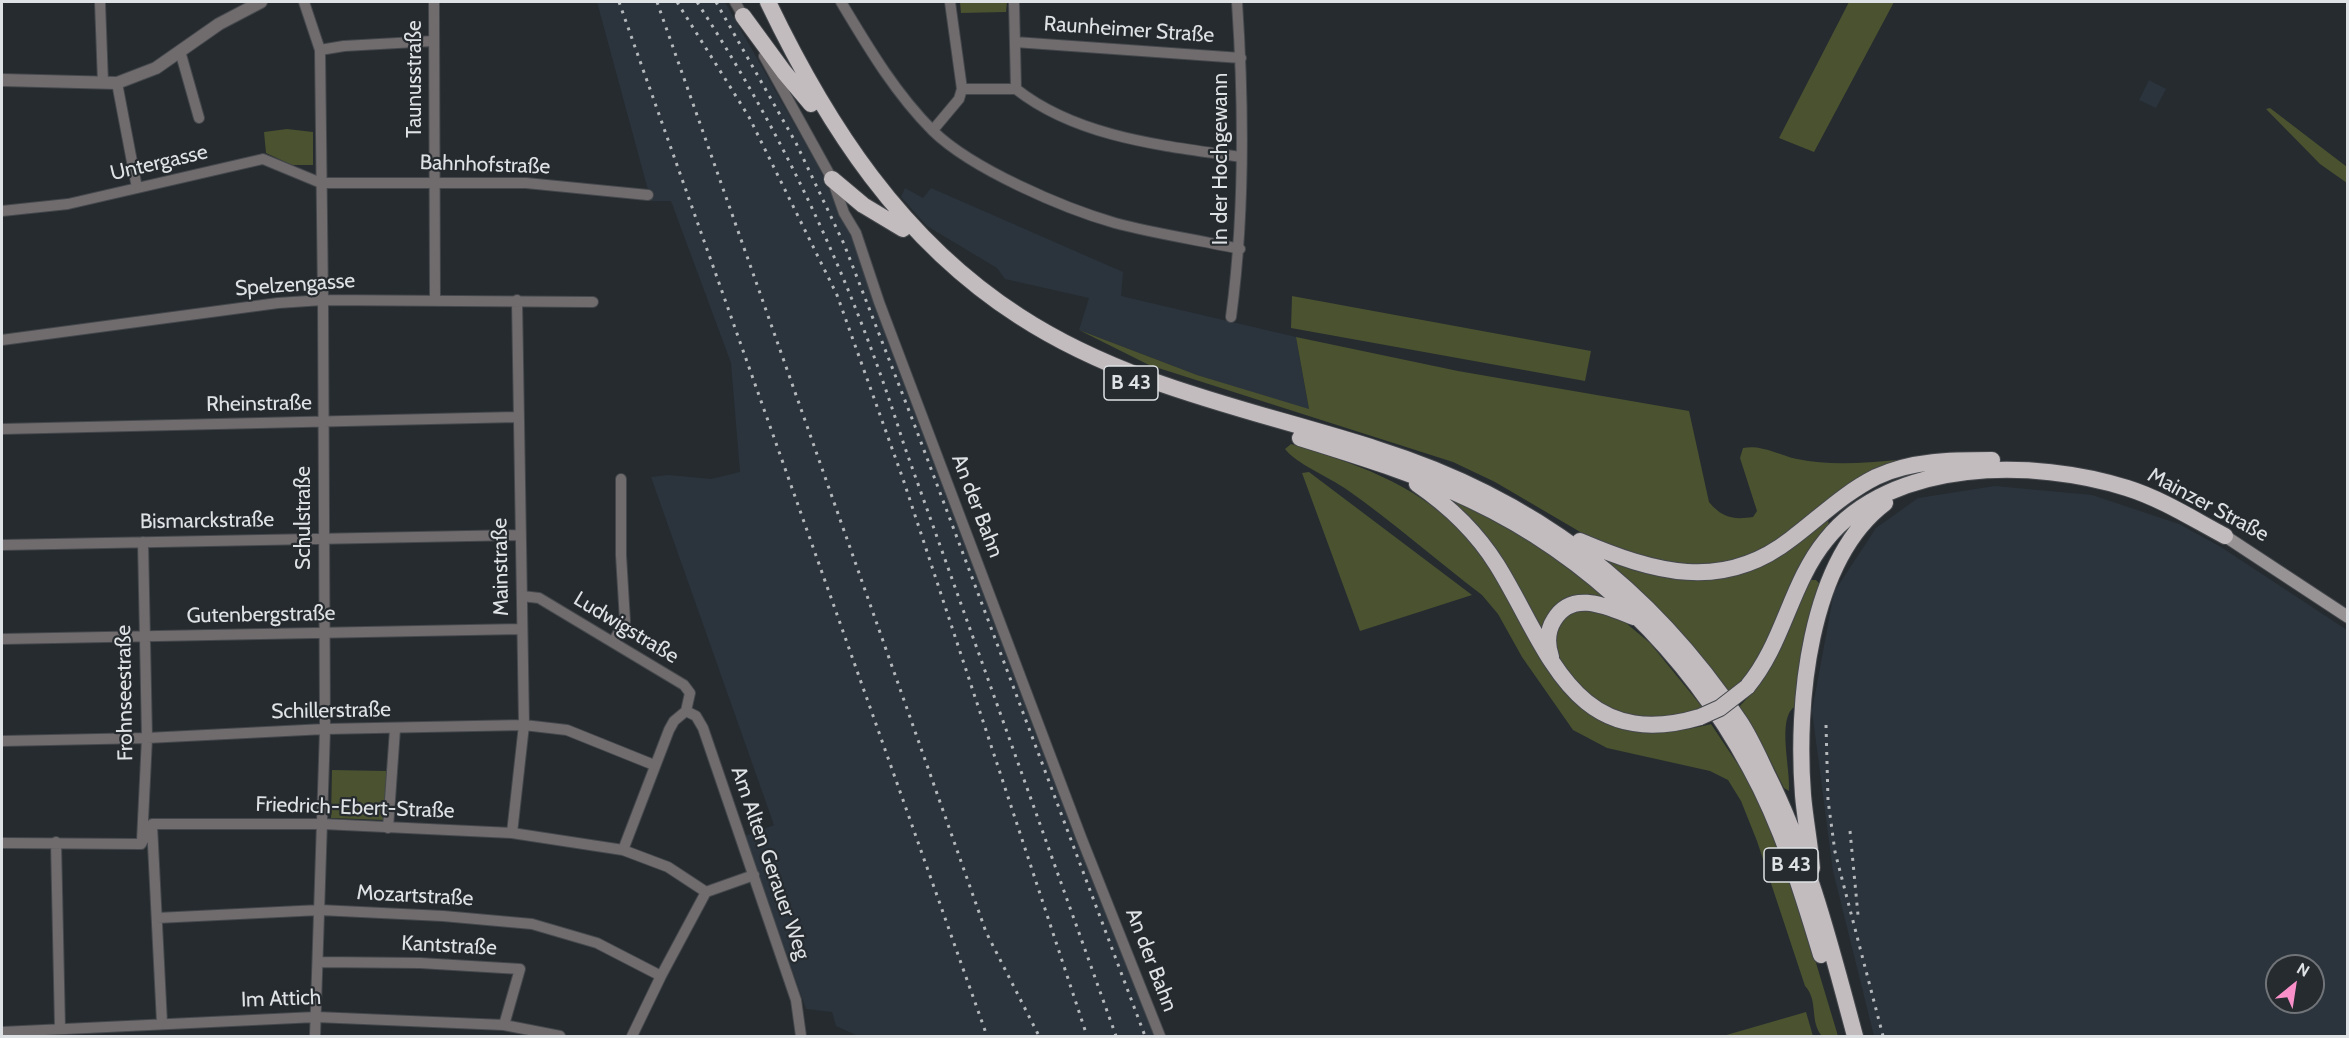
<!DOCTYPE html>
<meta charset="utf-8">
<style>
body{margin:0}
#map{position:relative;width:2349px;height:1038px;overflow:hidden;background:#262b2f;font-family:Cabin,sans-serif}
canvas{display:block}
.frame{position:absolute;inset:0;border:3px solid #dfe2e5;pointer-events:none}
.north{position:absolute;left:2265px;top:954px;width:60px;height:60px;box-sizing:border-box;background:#262b2f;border:2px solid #707478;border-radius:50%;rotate:30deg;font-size:16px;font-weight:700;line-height:24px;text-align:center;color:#dfe2e5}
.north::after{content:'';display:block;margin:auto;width:21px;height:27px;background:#f990ca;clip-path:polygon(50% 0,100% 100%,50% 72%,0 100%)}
</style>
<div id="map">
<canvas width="2349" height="1038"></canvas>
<div class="frame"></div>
<div class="north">N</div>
</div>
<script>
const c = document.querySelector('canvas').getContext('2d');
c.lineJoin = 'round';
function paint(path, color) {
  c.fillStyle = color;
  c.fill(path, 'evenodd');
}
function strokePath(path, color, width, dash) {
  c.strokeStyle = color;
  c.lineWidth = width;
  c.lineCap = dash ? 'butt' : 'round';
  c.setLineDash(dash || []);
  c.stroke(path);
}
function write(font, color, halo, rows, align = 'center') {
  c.font = font + ' Cabin,sans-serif';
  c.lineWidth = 4.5;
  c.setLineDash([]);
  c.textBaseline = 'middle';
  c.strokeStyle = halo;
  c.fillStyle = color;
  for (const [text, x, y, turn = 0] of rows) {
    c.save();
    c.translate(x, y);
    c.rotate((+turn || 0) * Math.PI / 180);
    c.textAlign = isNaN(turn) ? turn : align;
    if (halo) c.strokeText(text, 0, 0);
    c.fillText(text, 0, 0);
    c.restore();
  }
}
paint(new Path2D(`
 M 597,2 L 725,2 L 817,164 L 847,226 L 1155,1036 L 872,1036 L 856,1035 L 836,1026 L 832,1012 L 806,1009 L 745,836 L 774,825 L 651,477 L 668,475 L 711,479 L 740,472 L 731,363 L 671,201 L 651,201 Z
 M 2149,80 L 2166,89 L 2156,108 L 2139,100 Z
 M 905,188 L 923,198 L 931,188 L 1123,272 L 1121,296 L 1296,337 L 1309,410 L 1197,375 L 1079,330 L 1089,298 L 1005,279 L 997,268 L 927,226 L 901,197 Z
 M 1995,486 L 2092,495 L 2179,524 L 2221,547 L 2347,630 L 2347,1036 L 1874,1036 L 1833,871 L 1812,711 L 1834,592 L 1876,528 L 1918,498 ZM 2277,966 L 2313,966 L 2313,1002 L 2277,1002 Z`), '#2b343d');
paint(new Path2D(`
 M 960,2 L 1007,2 L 1006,12 L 961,13 Z
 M 1849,2 L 1894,2 L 1814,152 L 1779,138 Z
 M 2270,108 L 2347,167 L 2347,183 L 2320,164 L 2266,109 Z
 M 287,129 L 313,132 L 313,165 L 292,165 L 266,153 L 264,132 Z
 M 1292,296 L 1591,351 L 1585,381 L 1291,328 Z
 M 1079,330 L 1197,375 L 1309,409 L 1296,337 L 1458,371 L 1689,411 L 1709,502 C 1722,518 1734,520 1753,517 L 1757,511 L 1740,458 L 1743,448 C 1761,444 1779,455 1797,459 C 1830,466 1864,463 1897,460 L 1902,462 L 1744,562 L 1673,569 L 1599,543 L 1495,482 L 1453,462 L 1149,365 Z
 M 1291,444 C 1354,463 1412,482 1460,530 C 1547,615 1538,769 1711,724 L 1753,787 L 1795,893 L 1838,1036 L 1822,1036 C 1809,1021 1819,1001 1805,986 L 1757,841 L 1741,801 L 1728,780 L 1710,771 L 1607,748 L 1573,730 L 1522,657 L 1498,614 L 1482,595 C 1436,560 1393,522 1346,489 C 1329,477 1295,463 1285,449 Z
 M 1309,472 L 1472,595 L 1360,631 L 1302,473 Z
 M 1450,497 L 1536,544 L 1618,607 L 1567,602 L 1545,643 Z
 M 1828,519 L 1829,527 C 1803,576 1772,662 1727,694 L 1586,548 L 1627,568 L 1667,578 L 1708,578 Z
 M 1810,580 L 1816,580 L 1821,585 L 1796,706 C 1776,716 1791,769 1789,791 L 1784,788 L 1768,756 L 1736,710 L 1754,691 Z
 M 1580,609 L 1620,618 L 1650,643 L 1703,708 C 1684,719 1654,721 1632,717 C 1602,713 1552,675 1554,642 C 1554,635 1558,627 1560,620 Z
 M 332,770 L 387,771 L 385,820 L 331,818 Z
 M 1806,1012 L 1813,1036 L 1723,1036 Z`), '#4a5230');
const minor = new Path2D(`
 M 100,2 L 103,83
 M 304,2 L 320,50 L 323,300 L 325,729 L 315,1036
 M 434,2 L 435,300
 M 735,2 L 746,21
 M 841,2 C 868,47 895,93 933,131 C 972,169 1063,208 1115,223 C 1156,234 1199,240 1240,249
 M 1014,2 L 1016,89
 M 1015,42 L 1241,58
 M 320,50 L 344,46 L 433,41
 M 180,51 L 199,118
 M 764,56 L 832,179 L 844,213 L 856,233 L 879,302 L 1081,837 L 1160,1036
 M 117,83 L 137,188
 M 962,89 L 1016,89
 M 1016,89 C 1078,138 1166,146 1241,157
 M 933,130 L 959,99 L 962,89 L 950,2
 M 2,211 L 68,204 L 263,159 L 321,183 L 526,183 L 648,195
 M 1231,317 C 1245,213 1244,106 1237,2
 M 2,340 L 278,303 L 323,300 L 593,302
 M 2,429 L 517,417
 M 2,545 L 520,535
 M 522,596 L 539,598 L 684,685 L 690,693 L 686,711
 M 2,639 L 521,629
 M 613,642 L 625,621 L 621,555 L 621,479
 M 686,711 L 696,716 L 703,728 L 796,1000 L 801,1036
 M 2,741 L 147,738 L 325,729 L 524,725 L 567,730 L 654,765
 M 152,825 L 162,1023
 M 388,828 L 395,729
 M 512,833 L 524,725 L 517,300
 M 142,841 L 147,738 L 143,542
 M 56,842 L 60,1029
 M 2,843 L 141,844 L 152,824 L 323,824 L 512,833 L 623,850 L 668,867 L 706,892
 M 623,850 L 669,730 L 674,721 L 686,711
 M 157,918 L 320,910 L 443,916 L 532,924 L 597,943 L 661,976
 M 318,962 L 420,963 L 520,969 L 504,1025
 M 2,1032 L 316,1017 L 504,1025 L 560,1036
 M 632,1036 L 661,976 L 706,892 L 754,875`);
const tertiary = new Path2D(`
 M 2,80 L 117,83 L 156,68 L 219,24 L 261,2`);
const secondary = new Path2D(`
 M 2225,536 L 2348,617`);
const trunk = new Path2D(`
 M 768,2 C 827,125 901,240 1019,316 C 1128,387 1255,410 1377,449 C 1533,498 1650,587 1740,722 C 1750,737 1758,755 1766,772 C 1808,855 1831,947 1855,1036
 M 743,16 L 784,72 L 811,104
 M 832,179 L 863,205 L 903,229
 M 1300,438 C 1358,456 1416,474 1471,500 C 1590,556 1688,653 1750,768 C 1782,826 1802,892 1821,955
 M 1417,484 C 1449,506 1477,533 1497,565 C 1548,647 1573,755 1700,717
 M 1580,541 C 1653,572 1722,593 1791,539 C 1819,518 1844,493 1876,477 C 1912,460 1953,460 1992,460
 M 1551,657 C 1547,645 1547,631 1554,620 C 1572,589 1608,607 1634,617
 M 1747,687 C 1784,643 1790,584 1826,540 C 1892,457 2035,459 2127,488 C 2162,499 2193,519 2225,536
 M 1812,868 C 1810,844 1805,819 1803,795 C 1796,705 1808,561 1885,503`);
strokePath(minor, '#44484c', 12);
strokePath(tertiary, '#44484c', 14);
strokePath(secondary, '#44484c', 14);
strokePath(trunk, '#44484c', 18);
strokePath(minor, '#706c6e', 10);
strokePath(tertiary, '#706c6e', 12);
strokePath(secondary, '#979294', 12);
strokePath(trunk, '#c3bcbf', 16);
strokePath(new Path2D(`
 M 619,2 L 987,1036
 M 657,2 L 986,932 L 1039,1036
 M 677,2 L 749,117 L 837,295 L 903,479 L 1087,1036
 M 697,2 C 787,140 855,288 904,445 L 1116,1036
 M 716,2 L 796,143 L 844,244 L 913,421 L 1145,1036
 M 1826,725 L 1828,800 L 1835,852 L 1883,1036
 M 1850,831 L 1858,915`), '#b4b8bb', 3, [3, 6]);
const trunkBridge = new Path2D(`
 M 1700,717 L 1720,708 L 1747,687`);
strokePath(trunkBridge, '#44484c', 18, []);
strokePath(trunkBridge, '#c3bcbf', 16);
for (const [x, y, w] of [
 [1131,383,54],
 [1791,865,54]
]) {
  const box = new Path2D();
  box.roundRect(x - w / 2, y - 17, w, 34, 4.5);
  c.fillStyle = '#262b2f';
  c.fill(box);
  strokePath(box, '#dfe2e5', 1.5);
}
write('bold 20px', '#dfe2e5', null, [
 ["B 43",1131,383],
 ["B 43",1791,865]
]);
write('21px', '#dfe2e5', '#262b2f', [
 ["Raunheimer Straße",1129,30,4],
 ["Taunusstraße",415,79,-90],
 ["In der Hochgewann",1221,159,-90],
 ["Untergasse",159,163,-13],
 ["Bahnhofstraße",485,165,2],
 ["Spelzengasse",295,285,-4],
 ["Rheinstraße",259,404,-1],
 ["Mainzer Straße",2208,505,28],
 ["An der Bahn",977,506,69],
 ["Schulstraße",304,518,-90],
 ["Bismarckstraße",207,521,-1],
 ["Mainstraße",501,567,-91],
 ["Gutenbergstraße",261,615,-1],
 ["Ludwigstraße",626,628,31],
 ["Frohnseestraße",125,693,-91],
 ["Schillerstraße",331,711,-1],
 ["Friedrich-Ebert-Straße",355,808,2],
 ["Am Alten Gerauer Weg",770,863,71],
 ["Mozartstraße",415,896,3],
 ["Kantstraße",449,946,3],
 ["An der Bahn",1151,960,69],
 ["Im Attich",281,999,-2]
]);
</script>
